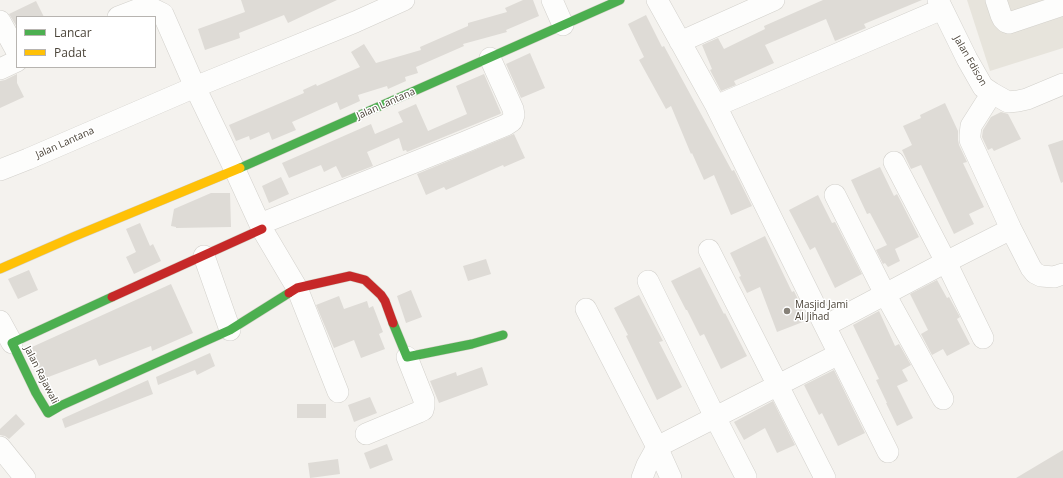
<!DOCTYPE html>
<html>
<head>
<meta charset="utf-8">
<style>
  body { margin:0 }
  #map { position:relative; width:1063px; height:478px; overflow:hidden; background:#f4f2ee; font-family:"Open Sans",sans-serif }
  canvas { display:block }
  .legend { position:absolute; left:16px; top:16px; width:140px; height:52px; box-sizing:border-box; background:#fff; border:1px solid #b7b4b0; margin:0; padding:5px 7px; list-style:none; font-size:12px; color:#4b4439 }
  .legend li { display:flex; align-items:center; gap:8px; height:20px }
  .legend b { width:20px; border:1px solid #b7b4b0 }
</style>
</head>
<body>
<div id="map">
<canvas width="1063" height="478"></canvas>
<ul class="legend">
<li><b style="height:5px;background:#4caf50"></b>Lancar</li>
<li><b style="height:5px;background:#ffc107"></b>Padat</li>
</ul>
</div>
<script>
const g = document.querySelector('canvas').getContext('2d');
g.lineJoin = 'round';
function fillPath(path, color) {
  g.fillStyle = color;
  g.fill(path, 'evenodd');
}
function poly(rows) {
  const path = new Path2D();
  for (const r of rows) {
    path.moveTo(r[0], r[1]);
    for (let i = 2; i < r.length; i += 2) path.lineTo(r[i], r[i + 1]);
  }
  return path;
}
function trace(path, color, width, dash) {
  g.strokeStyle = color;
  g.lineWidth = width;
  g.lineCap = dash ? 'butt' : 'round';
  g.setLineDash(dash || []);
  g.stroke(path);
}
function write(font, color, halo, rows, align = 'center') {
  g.font = font + ' "Open Sans",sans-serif';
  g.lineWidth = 3;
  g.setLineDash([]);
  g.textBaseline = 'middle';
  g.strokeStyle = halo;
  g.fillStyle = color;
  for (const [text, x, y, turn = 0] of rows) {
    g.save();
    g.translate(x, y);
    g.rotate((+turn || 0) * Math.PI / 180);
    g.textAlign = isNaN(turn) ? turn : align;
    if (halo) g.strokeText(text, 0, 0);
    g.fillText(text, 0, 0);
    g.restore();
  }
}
fillPath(poly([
  [967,0,1063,0,1063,48,990,71]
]), '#e7e4dc');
fillPath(poly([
  [241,0,337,0,288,23,284,15,239,33,240,38,205,50,198,29,245,12],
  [523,0,533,0,539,16,506,30,507,32,463,44,464,46,416,67,418,73,405,77,406,81,388,89,387,86,358,95,360,101,340,110,337,102,292,122,296,130,272,140,269,132,250,140,249,136,236,141,229,125,304,93,303,90,316,84,317,86,360,67,351,52,364,44,376,63,421,50,420,47,468,26,468,23,507,12,505,8],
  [823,0,922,0,864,24,866,28,835,41,826,19,765,45,774,63,734,81,736,85,721,91,710,70,712,69,702,45,718,38,724,49,765,29,764,26],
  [36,1,44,17,17,17,17,27,9,14],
  [646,15,662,47,664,46,732,171,734,170,752,206,731,215,714,175,704,180,692,153,691,154,671,106,666,109,639,60,644,57,628,24],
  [530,53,545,88,521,98,506,64],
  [17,74,17,83,24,97,0,108,0,81,5,80],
  [484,74,501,113,500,114,407,152,406,150,403,151,399,138,367,152,373,166,342,178,336,166,324,172,321,165,289,178,282,163,371,124,375,134,403,122,398,112,416,104,428,131,467,114,456,86],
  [945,103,958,131,958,140,959,145,967,162,963,163,984,207,969,214,974,224,954,234,921,165,911,169,902,150,912,145,903,126,921,118,920,115],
  [1001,112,1008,114,1021,139,994,151,992,148,988,150,982,137,983,130,991,117],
  [514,134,525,158,504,167,503,165,446,190,444,187,426,195,417,174],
  [1063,140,1063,182,1061,183,1048,145],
  [880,167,894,196,897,194,919,237,895,249,900,261,888,267,885,263,883,264,876,250,887,245,870,213,867,214,851,180],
  [281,177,289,194,269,203,262,186],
  [211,193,230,193,231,227,176,228,176,227,171,226,174,209],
  [818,195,832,223,835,222,862,274,835,288,815,247,810,250,789,210],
  [140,223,150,246,153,244,161,261,134,274,126,257,136,252,126,229],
  [765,236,792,292,794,291,808,320,777,332,760,287,747,293,739,277,741,276,730,253],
  [486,259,491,274,468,281,463,266],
  [700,267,724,314,725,313,747,356,721,369,704,334,700,336,687,310,686,310,671,281],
  [29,270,38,290,18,299,8,279],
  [937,280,947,298,949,297,960,317,957,319,970,344,947,356,943,349,932,355,921,334,928,330,910,294],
  [171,284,193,333,152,351,151,346,99,366,96,359,43,379,40,372,32,347],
  [411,290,422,317,406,323,397,296],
  [639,295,663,341,659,342,682,387,657,400,626,336,628,335,614,308],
  [339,296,344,309,367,301,369,308,373,306,383,332,379,334,385,349,361,358,354,340,334,348,316,305],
  [879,311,895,346,899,344,911,365,902,370,908,381,897,386,913,418,897,426,886,403,887,403,876,380,879,379,853,325],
  [210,353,215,366,197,375,195,370,158,385,156,377],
  [482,367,488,385,439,403,430,381,456,372,457,376],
  [834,370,865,433,838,446,822,413,819,415,804,385],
  [148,380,153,394,65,428,62,419,66,417],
  [370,397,377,413,354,422,348,405],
  [773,401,795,445,777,453,765,428,744,440,734,422],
  [297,404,326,404,326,418,297,418],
  [16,414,25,424,9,439,5,436,0,435,0,429],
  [387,444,393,460,370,469,364,453],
  [1063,450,1063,478,1016,478],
  [338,459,340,474,310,478,308,463]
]), '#dedbd6');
const street = poly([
  [552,0,563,25],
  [657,0,716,106,825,326],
  [938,0,967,59,983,87,992,93,1008,102,1018,101,1027,99,1063,84],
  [996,0,1001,15,1003,19,1006,22,1009,23,1063,5],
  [118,17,139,9,151,8,163,14,195,87,235,170,262,229,297,288,338,392],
  [0,21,17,52],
  [680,42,774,0],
  [0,69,17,61],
  [992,93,971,126,970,135,970,140,1011,229,1031,268,1035,273,1041,276,1054,277,1063,274],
  [716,106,942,9],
  [894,162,946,262,983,338],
  [0,170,28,159,195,87,355,22,404,0],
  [835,195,885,294,943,399],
  [260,224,465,142,506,125,512,121,514,115,513,109,490,58],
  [709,250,825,478],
  [204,256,230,330],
  [648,281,715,417,746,477],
  [586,309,657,447,839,354],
  [0,321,12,343],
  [366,434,419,412,423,410,424,406,424,400,407,357],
  [0,447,25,478],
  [657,447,671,478],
  [888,452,825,326,946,262,1011,229],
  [642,478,647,465,657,447]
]);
const fast = poly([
  [240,168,620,0],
  [112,297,12,343,36,393,48,413,60,406,230,330,289,293],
  [393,323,407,357,472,344,503,335]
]);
const slow = poly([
  [0,269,73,237,240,168]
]);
const jam = poly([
  [289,293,297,288,350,276,365,280,381,295,385,301,393,323],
  [112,297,262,229]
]);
trace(street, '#d2d0cb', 22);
trace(fast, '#d3cfc5', 10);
trace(slow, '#d3cfc5', 10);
trace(jam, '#d3cfc5', 10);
trace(street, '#fdfdfc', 21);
trace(fast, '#4caf50', 9);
trace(slow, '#ffc107', 9);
trace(jam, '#c62828', 9);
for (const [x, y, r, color] of [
  [787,311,4,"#868178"]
]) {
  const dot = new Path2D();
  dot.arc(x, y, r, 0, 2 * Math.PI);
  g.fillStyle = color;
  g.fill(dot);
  trace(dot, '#fff', 1.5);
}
write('10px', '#4b4439', '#fff', [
  ["Jalan Edison",970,61,60],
  ["Jalan Lantana",386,104,-24],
  ["Jalan Lantana",65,143,-24],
  ["Jalan Rajawali",41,375,63]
]);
write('10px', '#4b4439', '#fff', [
  ["Masjid Jami",795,305],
  ["Al Jihad",795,317]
], 'left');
</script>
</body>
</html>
